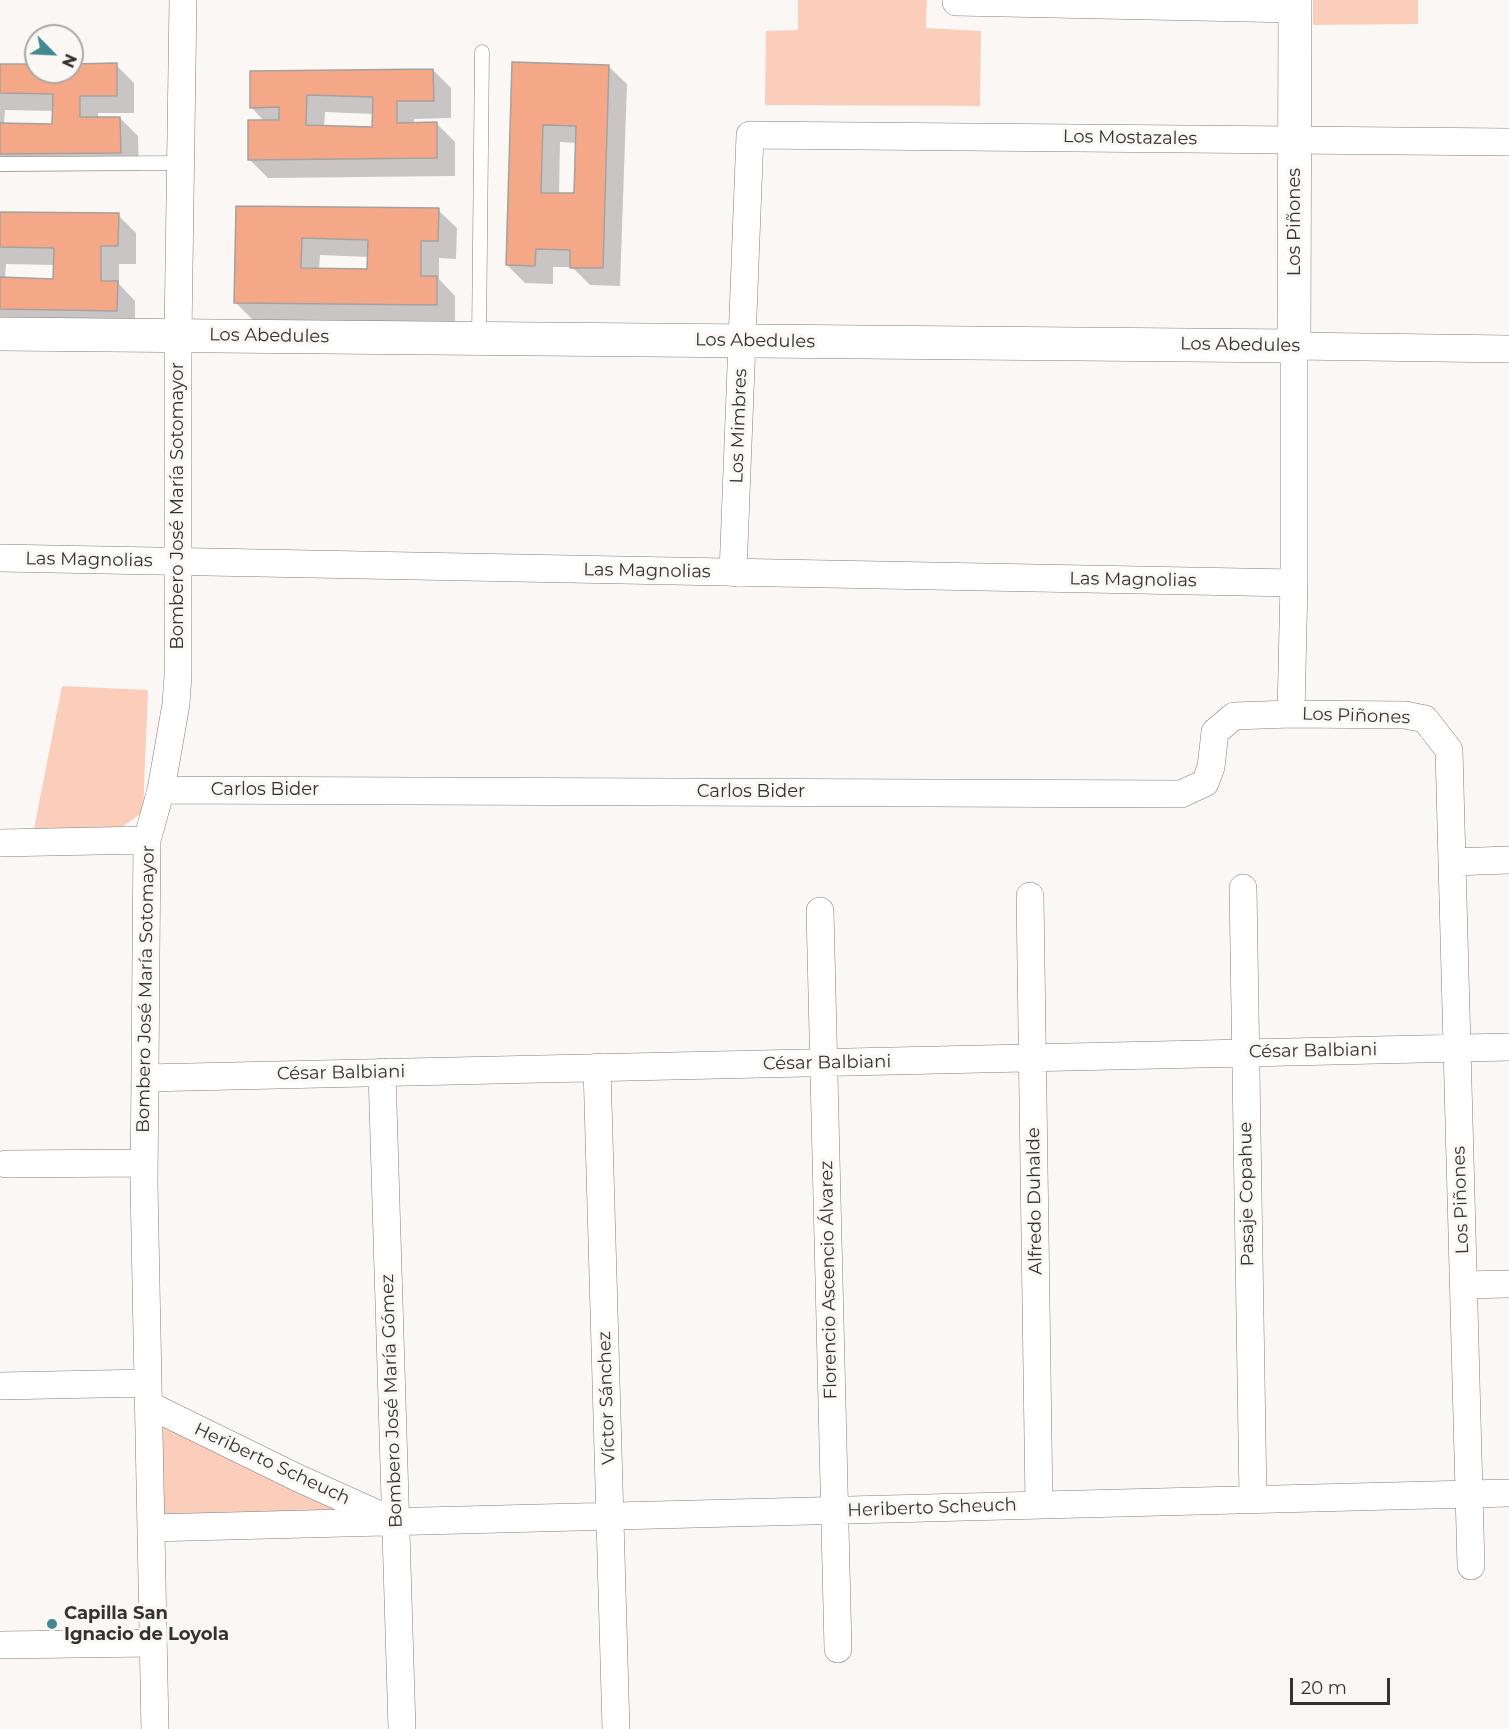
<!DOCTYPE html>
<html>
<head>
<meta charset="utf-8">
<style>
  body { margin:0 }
  #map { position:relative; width:1509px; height:1729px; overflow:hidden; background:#fbf7f5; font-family:Montserrat,sans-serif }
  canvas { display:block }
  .north { position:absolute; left:24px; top:24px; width:60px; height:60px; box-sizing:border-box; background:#fbf7f5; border:2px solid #aba8a7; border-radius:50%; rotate:114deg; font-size:16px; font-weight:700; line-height:24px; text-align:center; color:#343232 }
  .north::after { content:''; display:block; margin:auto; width:21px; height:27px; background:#41898e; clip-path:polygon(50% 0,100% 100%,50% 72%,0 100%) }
  .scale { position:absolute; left:1290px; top:1678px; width:100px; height:27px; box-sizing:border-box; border:3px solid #343232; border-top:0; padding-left:8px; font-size:18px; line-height:21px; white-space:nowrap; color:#343232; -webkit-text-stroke:4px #fbf7f5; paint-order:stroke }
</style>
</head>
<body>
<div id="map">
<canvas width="1509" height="1729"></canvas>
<div class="north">N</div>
<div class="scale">20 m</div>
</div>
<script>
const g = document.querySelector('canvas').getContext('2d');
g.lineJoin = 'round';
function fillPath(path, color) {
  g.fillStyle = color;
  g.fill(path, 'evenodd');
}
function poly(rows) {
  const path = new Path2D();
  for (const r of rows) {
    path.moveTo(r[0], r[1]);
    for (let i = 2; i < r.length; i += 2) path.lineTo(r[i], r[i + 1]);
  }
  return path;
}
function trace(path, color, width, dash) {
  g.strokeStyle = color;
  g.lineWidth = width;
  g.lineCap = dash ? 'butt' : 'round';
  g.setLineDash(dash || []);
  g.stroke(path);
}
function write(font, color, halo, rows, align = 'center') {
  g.font = font + ' Montserrat,sans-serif';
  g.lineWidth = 6;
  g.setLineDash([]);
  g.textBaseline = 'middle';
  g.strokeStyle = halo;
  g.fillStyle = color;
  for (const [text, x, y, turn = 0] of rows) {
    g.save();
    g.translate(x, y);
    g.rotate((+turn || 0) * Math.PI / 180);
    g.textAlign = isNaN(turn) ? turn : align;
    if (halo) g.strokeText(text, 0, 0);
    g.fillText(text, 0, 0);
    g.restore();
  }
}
fillPath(poly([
  [798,0,927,0,926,28,981,31,980,106,765,105,766,31,798,30],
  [1313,0,1418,0,1418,24,1313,25],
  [62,686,148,690,143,812,121,828,33,834],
  [148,1413,371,1527,151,1519]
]), '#facebb');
fillPath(poly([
  [513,64,608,66,627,84,620,286,590,285,572,267,553,267,553,284,525,283,507,265],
  [560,142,577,143,576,195,559,195],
  [36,65,36,72,72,72,72,65,116,65,134,83,134,113,98,113,98,118,120,118,138,136,139,171,0,172,0,66],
  [5,110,54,111,54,126,4,124],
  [433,70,451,88,451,118,414,119,414,124,436,123,455,142,455,176,268,178,250,160,265,122,251,107,251,72],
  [325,112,374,114,373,128,324,127],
  [237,208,438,210,457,228,456,259,439,258,439,279,455,296,455,323,254,321,236,303],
  [320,255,369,257,369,271,319,270],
  [0,214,118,215,136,233,136,264,119,264,119,284,135,301,135,328,0,327],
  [6,264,55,265,55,280,5,278]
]), '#0003');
const building = poly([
  [512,62,609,65,603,268,570,268,570,250,536,249,535,266,506,265,512,62],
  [543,125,576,126,574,193,541,193,543,125],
  [117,63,117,96,80,96,80,117,120,117,121,153,0,154,0,123,52,124,53,94,0,93,0,64,36,64,36,72,72,72,72,64,117,63],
  [433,69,434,101,397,101,397,123,437,122,437,158,248,160,248,120,279,120,279,107,250,108,250,71,433,69],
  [307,95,373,97,372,127,306,125,307,95],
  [236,206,439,208,438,241,421,241,421,276,437,276,437,305,234,303,236,206],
  [302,238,368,240,367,269,301,268,302,238],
  [0,212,119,213,118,246,101,246,101,281,118,281,117,311,0,309,0,277,53,279,54,248,0,247,0,212]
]);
fillPath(building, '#f5a887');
trace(building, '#a5a19f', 1.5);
const service = poly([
  [0,164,181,163],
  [479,338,482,52]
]);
const minor = poly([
  [956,0,956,2,1295,9],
  [0,558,1294,583],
  [733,573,750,135,1509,142],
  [161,790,1181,794,1205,783,1211,767,1215,732,1234,716,1291,714],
  [0,843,147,840],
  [1452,862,1509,860],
  [1243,888,1253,1499],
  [1030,896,1039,1505],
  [820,911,838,1649],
  [597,1067,616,1729],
  [382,1072,402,1729],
  [145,1078,1509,1047],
  [6,1164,144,1163],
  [1463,1285,1509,1284],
  [0,1386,148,1383],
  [149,1405,298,1478,389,1519],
  [151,1528,1509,1493],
  [1471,1566,1449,750,1425,719,1405,715,1291,714,1294,583,1294,346,1509,349],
  [0,1645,153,1643],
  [155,1729,144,1185,147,840,161,790,176,704,178,675,178,335,183,0]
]);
const tertiary = poly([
  [0,334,1294,346,1295,0]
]);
trace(service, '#827f7d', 15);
trace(minor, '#827f7d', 28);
trace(tertiary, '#827f7d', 34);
trace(service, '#fff', 14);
trace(minor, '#fff', 27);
trace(tertiary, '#fff', 33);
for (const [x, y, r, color] of [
  [52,1624,6,"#41898e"]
]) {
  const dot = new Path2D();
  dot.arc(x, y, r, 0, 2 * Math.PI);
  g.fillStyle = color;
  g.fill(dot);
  trace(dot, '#fbf7f5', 2);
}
write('18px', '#343232', '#fbf7f5', [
  ["Los Mostazales",1130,138,1],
  ["Los Piñones",1295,222,-90],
  ["Los Abedules",269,336,1],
  ["Los Abedules",755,341,1],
  ["Los Abedules",1240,345,1],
  ["Los Mimbres",739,426,-88],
  ["Bombero José María Sotomayor",178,506,-90],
  ["Las Magnolias",89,560,1],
  ["Las Magnolias",647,571,1],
  ["Las Magnolias",1133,580,1],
  ["Los Piñones",1356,716,2],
  ["Carlos Bider",265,790],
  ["Carlos Bider",751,792],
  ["Bombero José María Sotomayor",146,989,-89],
  ["César Balbiani",1313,1051,-1],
  ["César Balbiani",827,1063,-1],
  ["César Balbiani",341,1073,-1],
  ["Pasaje Copahue",1247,1194,-91],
  ["Los Piñones",1461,1200,-92],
  ["Alfredo Duhalde",1035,1201,-91],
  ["Florencio Ascencio Álvarez",829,1280,-91],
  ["Víctor Sánchez",607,1398,-92],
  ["Bombero José María Gómez",392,1401,-92],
  ["Heriberto Scheuch",272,1464,25],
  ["Heriberto Scheuch",932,1508,-2]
]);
write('bold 18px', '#343232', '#fbf7f5', [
  ["Capilla San",64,1614],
  ["Ignacio de Loyola",64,1635]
], 'left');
</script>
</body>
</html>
